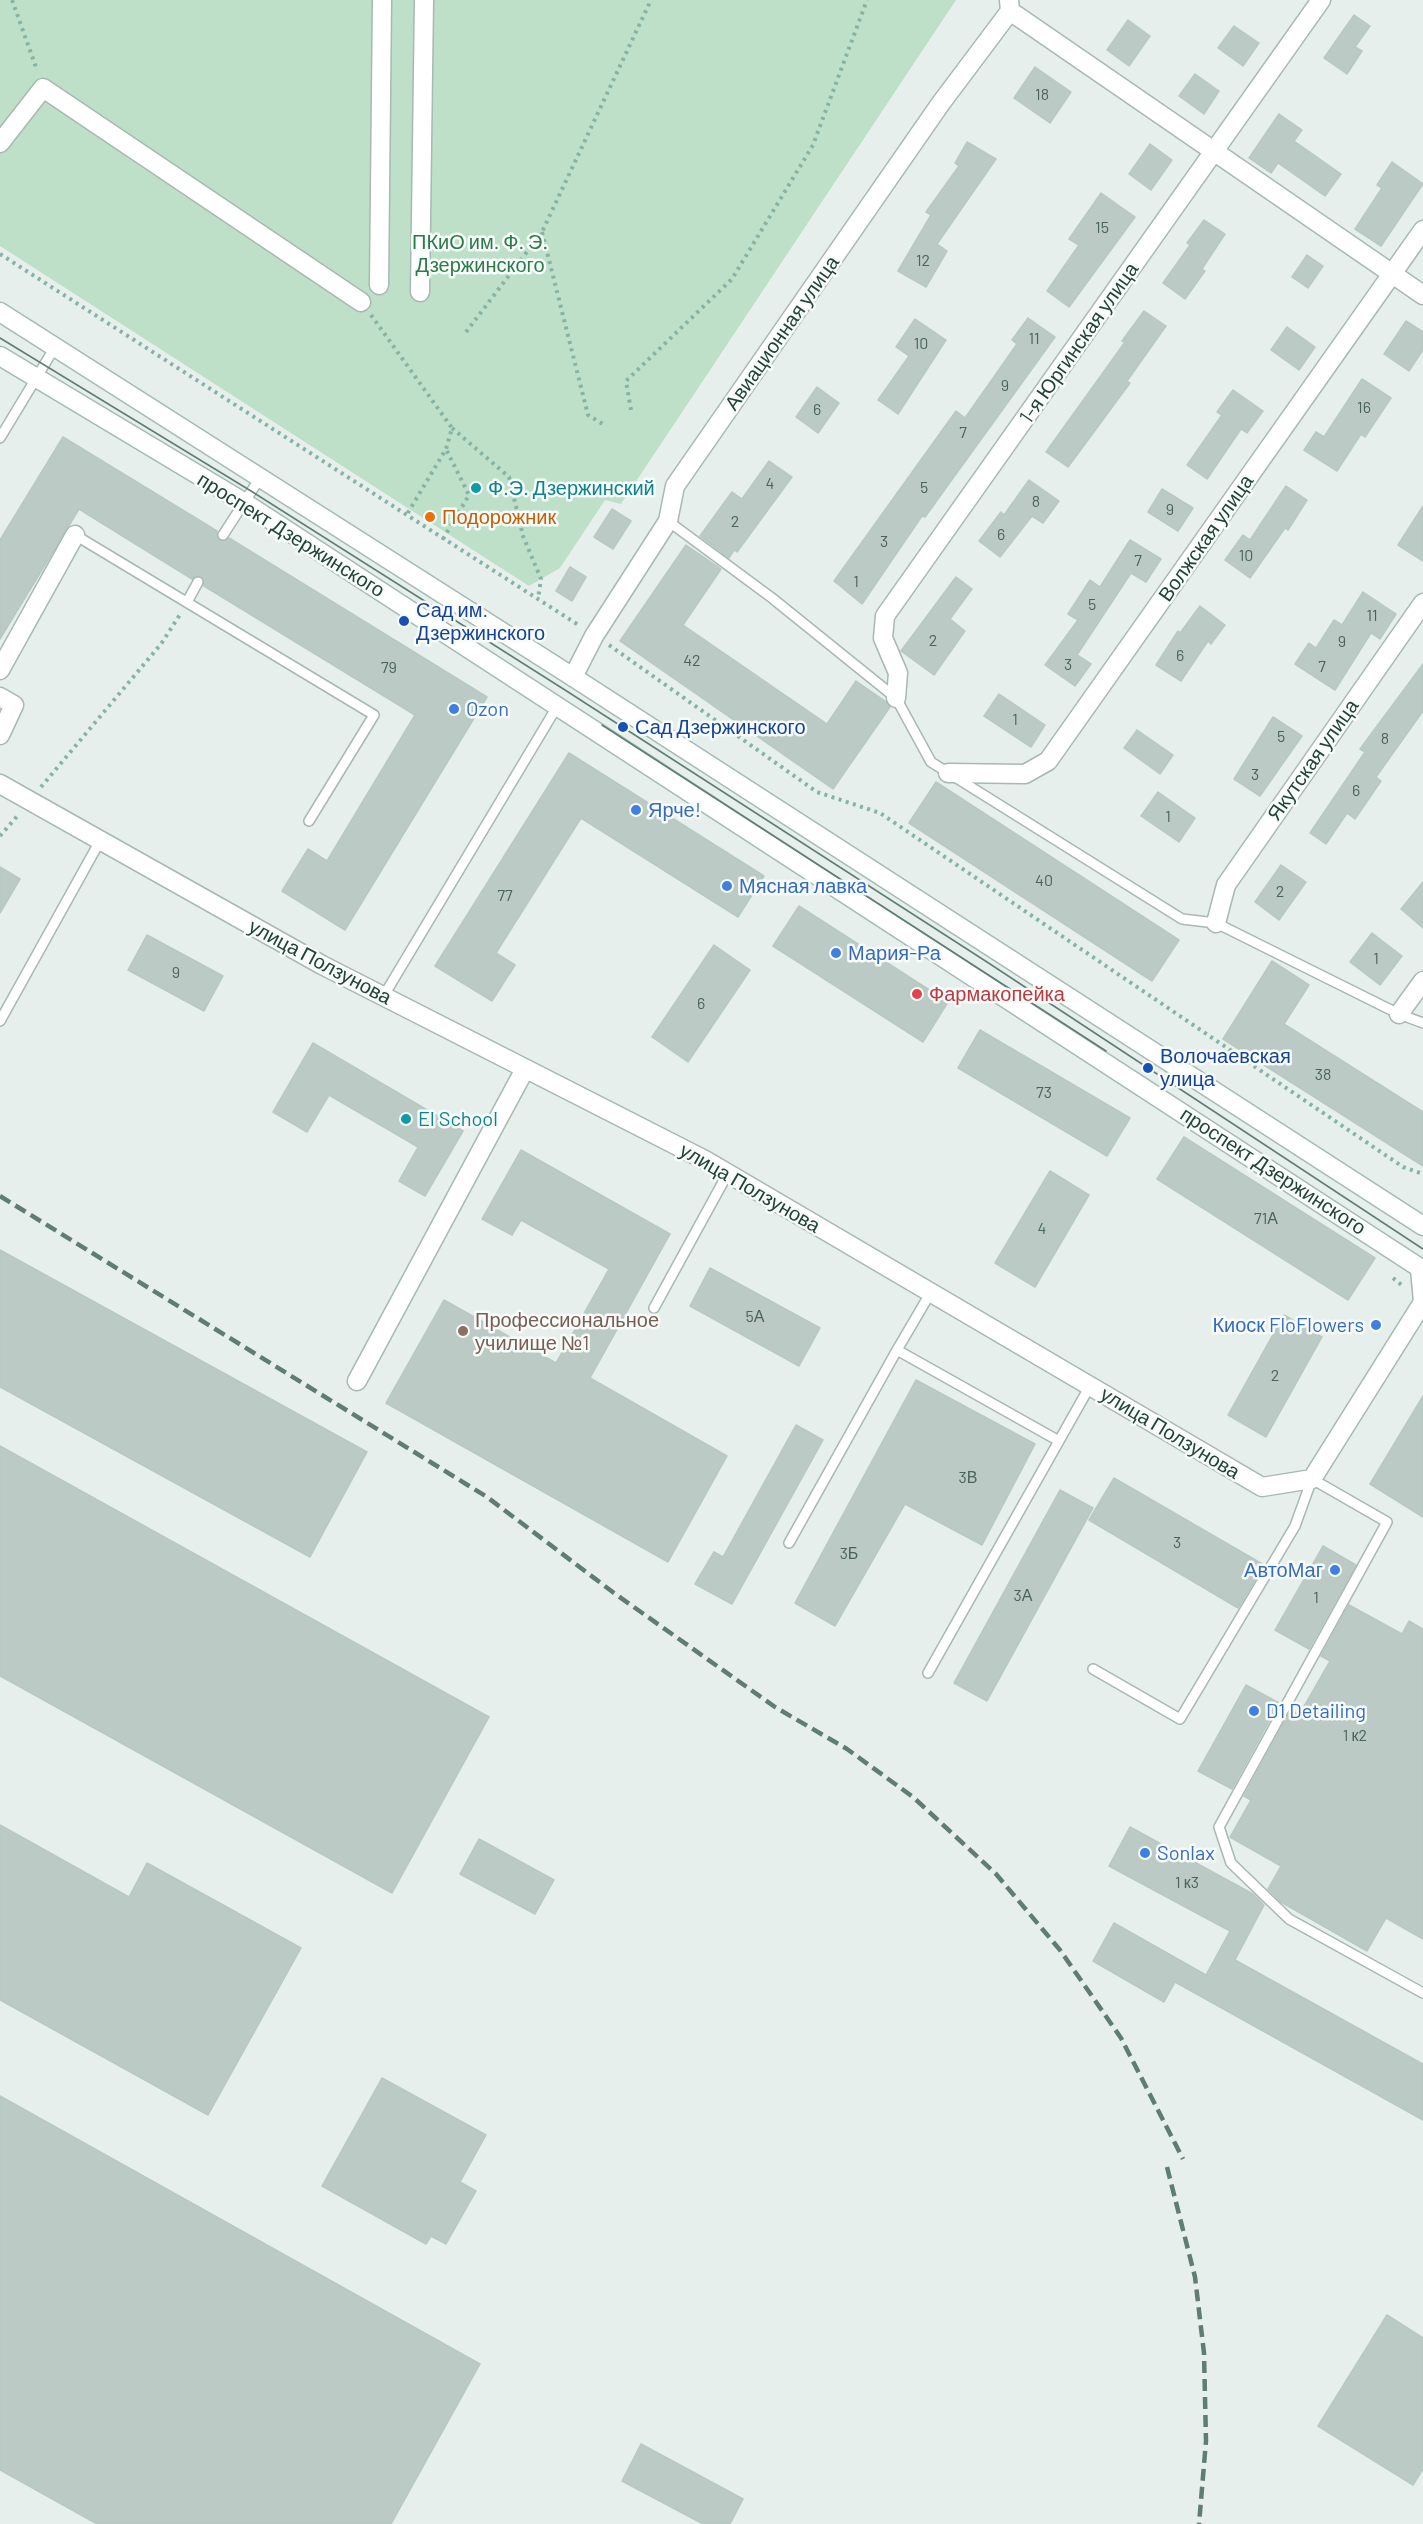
<!DOCTYPE html>
<html>
<head>
<meta charset="utf-8">
<style>
  body { margin:0 }
  canvas { display:block; background:#e6efeb }
</style>
</head>
<body>
<canvas width="1423" height="2524"></canvas>
<script>
const g = document.querySelector('canvas').getContext('2d');
g.lineJoin = 'round';
function fillPath(path, color) {
  g.fillStyle = color;
  g.fill(path, 'evenodd');
}
function poly(rows) {
  const path = new Path2D();
  for (const r of rows) {
    path.moveTo(r[0], r[1]);
    for (let i = 2; i < r.length; i += 2) path.lineTo(r[i], r[i + 1]);
  }
  return path;
}
function trace(path, color, width, dash) {
  g.strokeStyle = color;
  g.lineWidth = width;
  g.lineCap = dash ? 'butt' : 'round';
  g.setLineDash(dash || []);
  g.stroke(path);
}
function write(font, color, halo, rows, align = 'center') {
  g.font = font + ' Barlow,sans-serif';
  g.lineWidth = 5;
  g.setLineDash([]);
  g.textBaseline = 'middle';
  g.strokeStyle = halo;
  g.fillStyle = color;
  for (const [text, x, y, turn = 0] of rows) {
    g.save();
    g.translate(x, y);
    g.rotate((+turn || 0) * Math.PI / 180);
    g.textAlign = isNaN(turn) ? turn : align;
    if (halo) g.strokeText(text, 0, 0);
    g.fillText(text, 0, 0);
    g.restore();
  }
}
fillPath(poly([
  [0,0,956,0,621,504,605,500,560,568,529,586,0,246]
]), '#bfe0c8');
const building = poly([
  [1354,15,1370,26,1355,47,1362,51,1347,74,1324,58,1354,15],
  [1128,20,1150,36,1129,66,1107,50,1128,20],
  [1234,26,1259,43,1243,66,1218,48,1234,26],
  [1035,67,1071,92,1050,123,1014,98,1035,67],
  [1195,74,1219,91,1204,114,1179,96,1195,74],
  [1279,114,1302,130,1294,141,1341,174,1325,196,1278,163,1271,173,1249,158,1279,114],
  [967,142,996,159,937,244,947,251,926,287,898,271,931,215,926,212,959,166,955,163,967,142],
  [1150,144,1172,160,1151,190,1129,174,1150,144],
  [1392,162,1423,184,1381,246,1355,229,1382,188,1377,185,1392,162],
  [1101,193,1135,217,1069,307,1047,291,1079,245,1069,239,1101,193],
  [1204,220,1225,234,1202,269,1205,271,1185,299,1163,283,1190,245,1187,243,1204,220],
  [1307,255,1323,266,1308,288,1292,277,1307,255],
  [1144,311,1166,326,1127,381,1130,383,1068,467,1046,452,1125,342,1122,341,1144,311],
  [1028,318,1055,337,925,517,922,516,862,604,834,581,956,411,965,418,1017,344,1012,340,1028,318],
  [915,319,946,340,898,414,878,400,909,356,896,347,915,319],
  [1406,321,1423,332,1423,350,1409,371,1384,354,1406,321],
  [1287,327,1315,347,1299,370,1271,350,1287,327],
  [1362,379,1391,398,1365,437,1361,434,1337,471,1304,450,1316,432,1324,437,1362,379],
  [817,387,839,403,818,433,796,417,817,387],
  [1233,390,1263,411,1247,433,1241,429,1207,479,1187,465,1222,415,1217,412,1233,390],
  [63,437,217,531,217,538,220,541,229,538,487,697,345,930,282,891,308,849,327,861,415,715,204,586,202,576,192,579,79,509,0,639,0,540,63,437],
  [769,461,792,477,737,552,734,550,729,558,700,536,732,492,742,499,769,461],
  [1029,480,1059,501,1043,523,1032,516,1000,557,979,541,1001,512,1004,515,1029,480],
  [1286,486,1307,500,1288,530,1285,528,1250,578,1225,560,1243,535,1250,540,1286,486],
  [1162,489,1193,508,1178,531,1148,512,1162,489],
  [1423,506,1423,561,1398,545,1423,506],
  [612,509,631,521,613,549,594,537,612,509],
  [1130,540,1161,559,1146,582,1131,573,1077,655,1091,664,1075,686,1045,665,1078,620,1068,614,1090,580,1100,587,1130,540],
  [686,545,721,569,683,625,827,724,856,681,885,701,890,707,833,789,620,641,686,545],
  [570,567,586,577,572,601,556,591,570,567],
  [956,577,972,589,950,619,965,631,934,675,901,651,956,577],
  [1363,592,1396,614,1380,639,1371,633,1335,690,1295,664,1309,643,1316,648,1334,620,1342,625,1363,592],
  [1200,606,1225,625,1211,644,1208,641,1181,681,1156,665,1178,631,1180,633,1200,606],
  [1423,664,1423,711,1376,777,1381,781,1355,819,1347,813,1326,844,1310,833,1365,752,1360,749,1423,664],
  [999,694,1045,725,1031,747,984,716,999,694],
  [1273,717,1302,736,1260,796,1234,779,1273,717],
  [1137,730,1173,755,1160,774,1124,748,1137,730],
  [569,753,764,876,738,917,581,818,496,953,515,965,492,1001,435,966,569,753],
  [936,782,1179,940,1152,981,909,823,936,782],
  [1158,792,1195,818,1179,842,1141,816,1158,792],
  [1281,865,1306,882,1279,920,1255,902,1281,865],
  [0,867,20,879,0,913,0,867],
  [1423,882,1423,928,1401,909,1423,882],
  [799,906,948,1002,923,1042,773,946,799,906],
  [1372,933,1402,956,1380,985,1350,962,1372,933],
  [147,935,223,976,204,1011,128,970,147,935],
  [714,945,750,970,688,1062,652,1037,714,945],
  [1272,961,1309,985,1284,1024,1423,1112,1423,1166,1223,1039,1272,961],
  [980,1030,1130,1118,1107,1156,958,1068,980,1030],
  [313,1043,463,1131,425,1196,399,1181,418,1147,329,1095,307,1132,273,1112,313,1043],
  [1184,1137,1375,1258,1348,1300,1157,1179,1184,1137],
  [521,1150,670,1234,590,1378,727,1456,668,1562,386,1403,444,1300,556,1363,609,1269,521,1220,512,1235,482,1219,521,1150],
  [1050,1171,1089,1195,1035,1287,995,1263,1050,1171],
  [0,1250,367,1452,310,1557,0,1387,0,1250],
  [710,1268,820,1328,799,1366,690,1306,710,1268],
  [1284,1315,1322,1337,1266,1437,1228,1415,1284,1315],
  [916,1380,1035,1444,982,1545,905,1504,835,1626,795,1603,916,1380],
  [1423,1396,1423,1517,1370,1484,1423,1396],
  [796,1425,823,1440,732,1604,695,1584,714,1552,723,1557,796,1425],
  [0,1446,489,1717,392,1893,0,1676,0,1446],
  [1114,1478,1264,1565,1238,1608,1089,1520,1114,1478],
  [1060,1490,1093,1508,987,1701,954,1683,1060,1490],
  [1323,1546,1356,1565,1309,1649,1275,1630,1323,1546],
  [1349,1605,1402,1634,1409,1621,1423,1629,1423,1939,1386,1918,1367,1951,1281,1902,1268,1889,1281,1866,1230,1837,1251,1800,1244,1796,1291,1710,1299,1715,1330,1661,1321,1656,1349,1605],
  [1246,1685,1279,1703,1232,1789,1198,1771,1246,1685],
  [0,1825,129,1897,147,1863,301,1948,208,2115,0,2000,0,1825],
  [1130,1827,1253,1894,1264,1905,1235,1960,1423,2064,1423,2120,1175,1982,1164,2002,1093,1961,1114,1923,1206,1975,1230,1931,1109,1866,1130,1827],
  [479,1839,554,1880,535,1914,460,1874,479,1839],
  [382,2078,486,2135,460,2182,476,2191,446,2244,431,2236,426,2244,322,2186,382,2078],
  [0,2096,480,2364,391,2524,97,2524,0,2470,0,2096],
  [1387,2315,1423,2338,1423,2469,1413,2485,1318,2426,1387,2315],
  [641,2444,743,2499,730,2524,703,2524,622,2481,641,2444]
]);
fillPath(building, '#bbcac4');
trace(building, '#b8c9c2', 1.5);
const lane = poly([
  [0,438,55,347],
  [668,521,772,598,896,698,931,762,1182,919,1216,923,1399,1014,1423,1023],
  [75,535,374,715,309,821],
  [223,535,260,478],
  [187,602,198,582],
  [383,997,558,705],
  [0,1021,100,841],
  [654,1308,728,1173],
  [897,1350,931,1292],
  [789,1543,897,1350,1059,1441],
  [1093,1669,1180,1719,1295,1526,1312,1479,1387,1522,1219,1827,1231,1863,1289,1919,1423,1993],
  [928,1673,1090,1386]
]);
const street = poly([
  [1010,11,1423,295],
  [0,143,43,88,361,302],
  [379,285,382,0],
  [420,292,424,0],
  [0,670,75,535],
  [573,677,594,636,668,521,675,486,941,103,1010,11,1009,0],
  [0,697,14,705,0,735],
  [896,698,898,673,883,638,885,616,1321,0],
  [948,773,1025,774,1048,761,1423,230],
  [0,784,322,965,705,1160,1262,1487,1312,1479,1423,1302],
  [1216,923,1226,885,1423,603],
  [1399,1014,1423,981],
  [1420,1269,1423,1302],
  [357,1381,525,1069]
]);
const secondary = poly([
  [0,312,573,677,1423,1226],
  [0,356,245,503,1423,1270]
]);
trace(lane, '#a8b8b2', 12);
trace(street, '#a8b8b2', 21);
trace(secondary, '#a4bbb3', 21);
trace(poly([
  [12,0,37,70],
  [542,232,588,415,606,426],
  [0,254,580,626],
  [371,315,452,428,446,449,406,516],
  [466,332,542,232,651,0],
  [631,410,626,381,732,279,813,145,867,0],
  [452,428,509,477,523,536,541,579,538,599],
  [443,539,469,495,446,449],
  [609,645,817,792,880,813,1403,1167,1423,1174],
  [41,787,161,644,181,613],
  [0,836,19,814],
  [1393,1278,1404,1287]
]), '#86b3a5', 4, [3, 4.5]);
trace(lane, '#fff', 9);
trace(street, '#fff', 18);
trace(secondary, '#fff', 18);
trace(poly([
  [0,338,251,491,565,690,987,962,1423,1249],
  [602,725,1106,1051]
]), '#5f7d75', 1.5);
trace(poly([
  [0,1196,487,1497,614,1593,775,1707,847,1749,913,1797,996,1874,1060,1950,1121,2038,1183,2159],
  [1167,2167,1195,2277,1204,2353,1206,2441,1199,2524]
]), '#5f7d75', 4.5, [12, 6]);
for (const [x, y, r, color] of [
  [476,488,6,"#0f9aa8"],
  [430,517,6,"#e8710a"],
  [404,621,6,"#1a4fb4"],
  [454,709,6,"#3f7fe0"],
  [623,727,6,"#1a4fb4"],
  [636,810,6,"#3f7fe0"],
  [727,886,6,"#3f7fe0"],
  [836,953,6,"#3f7fe0"],
  [917,994,6,"#e0444e"],
  [1148,1068,6,"#1a4fb4"],
  [406,1119,6,"#0f9aa8"],
  [1376,1325,6,"#3f7fe0"],
  [463,1331,6,"#8d6e63"],
  [1335,1570,6,"#3f7fe0"],
  [1254,1711,6,"#3f7fe0"],
  [1145,1853,6,"#3f7fe0"]
]) {
  const dot = new Path2D();
  dot.arc(x, y, r, 0, 2 * Math.PI);
  g.fillStyle = color;
  g.fill(dot);
  trace(dot, '#f7fbf9', 2);
}
write('16px', '#4a645c', null, [
  ["18",1042,95],
  ["15",1102,228],
  ["12",923,261],
  ["11",1034,339],
  ["10",921,344],
  ["9",1005,386],
  ["16",1364,408],
  ["6",817,410],
  ["7",963,433],
  ["4",770,484],
  ["5",924,488],
  ["8",1036,502],
  ["9",1170,510],
  ["2",735,522],
  ["6",1001,535],
  ["3",884,542],
  ["10",1246,556],
  ["7",1138,561],
  ["1",856,582],
  ["5",1092,605],
  ["11",1372,616],
  ["2",933,641],
  ["9",1342,642],
  ["6",1180,656],
  ["42",692,661],
  ["3",1068,665],
  ["7",1322,667],
  ["79",389,668],
  ["1",1015,720],
  ["5",1281,737],
  ["8",1385,739],
  ["3",1255,775],
  ["6",1356,791],
  ["1",1168,817],
  ["40",1044,881],
  ["2",1280,892],
  ["77",505,896],
  ["1",1376,959],
  ["9",176,973],
  ["6",701,1004],
  ["38",1323,1075],
  ["73",1044,1093],
  ["71А",1266,1219],
  ["4",1042,1229],
  ["5А",755,1317],
  ["2",1275,1376],
  ["3В",968,1478],
  ["3",1177,1543],
  ["3Б",849,1554],
  ["3А",1023,1596],
  ["1",1316,1598],
  ["1 к2",1355,1736],
  ["1 к3",1187,1883]
]);
write('20px', '#2d7a4b', '#f7fbf9', [
  ["ПКиО им. Ф. Э.",480,242],
  ["Дзержинского",480,265]
]);
write('20px', '#24423a', '#f7fbf9', [
  ["Авиационная улица",782,333,-55],
  ["1-я Юргинская улица",1079,343,-55],
  ["проспект Дзержинского",291,535,32],
  ["Волжская улица",1206,538,-55],
  ["Якутская улица",1313,760,-55],
  ["улица Ползунова",320,962,28],
  ["проспект Дзержинского",1273,1171,33],
  ["улица Ползунова",750,1188,30],
  ["улица Ползунова",1170,1433,31]
]);
write('20px', '#0d838f', '#f7fbf9', [
  ["Ф.Э. Дзержинский",488,488],
  ["El School",418,1119]
], 'left');
write('20px', '#c56008', '#f7fbf9', [
  ["Подорожник",442,517]
], 'left');
write('20px', '#164399', '#f7fbf9', [
  ["Сад им.",416,610],
  ["Дзержинского",416,633],
  ["Сад Дзержинского",635,727],
  ["Волочаевская",1160,1056],
  ["улица",1160,1079]
], 'left');
write('20px', '#366cbe', '#f7fbf9', [
  ["Ozon",466,709],
  ["Ярче!",648,810],
  ["Мясная лавка",739,886],
  ["Мария-Ра",848,953],
  ["Киоск FloFlowers",1364,1325,"right"],
  ["АвтоМаг",1323,1570,"right"],
  ["D1 Detailing",1266,1711],
  ["Sonlax",1157,1853]
], 'left');
write('20px', '#be3a42', '#f7fbf9', [
  ["Фармакопейка",929,994]
], 'left');
write('20px', '#785e54', '#f7fbf9', [
  ["Профессиональное",475,1320],
  ["училище №1",475,1343]
], 'left');
</script>
</body>
</html>
